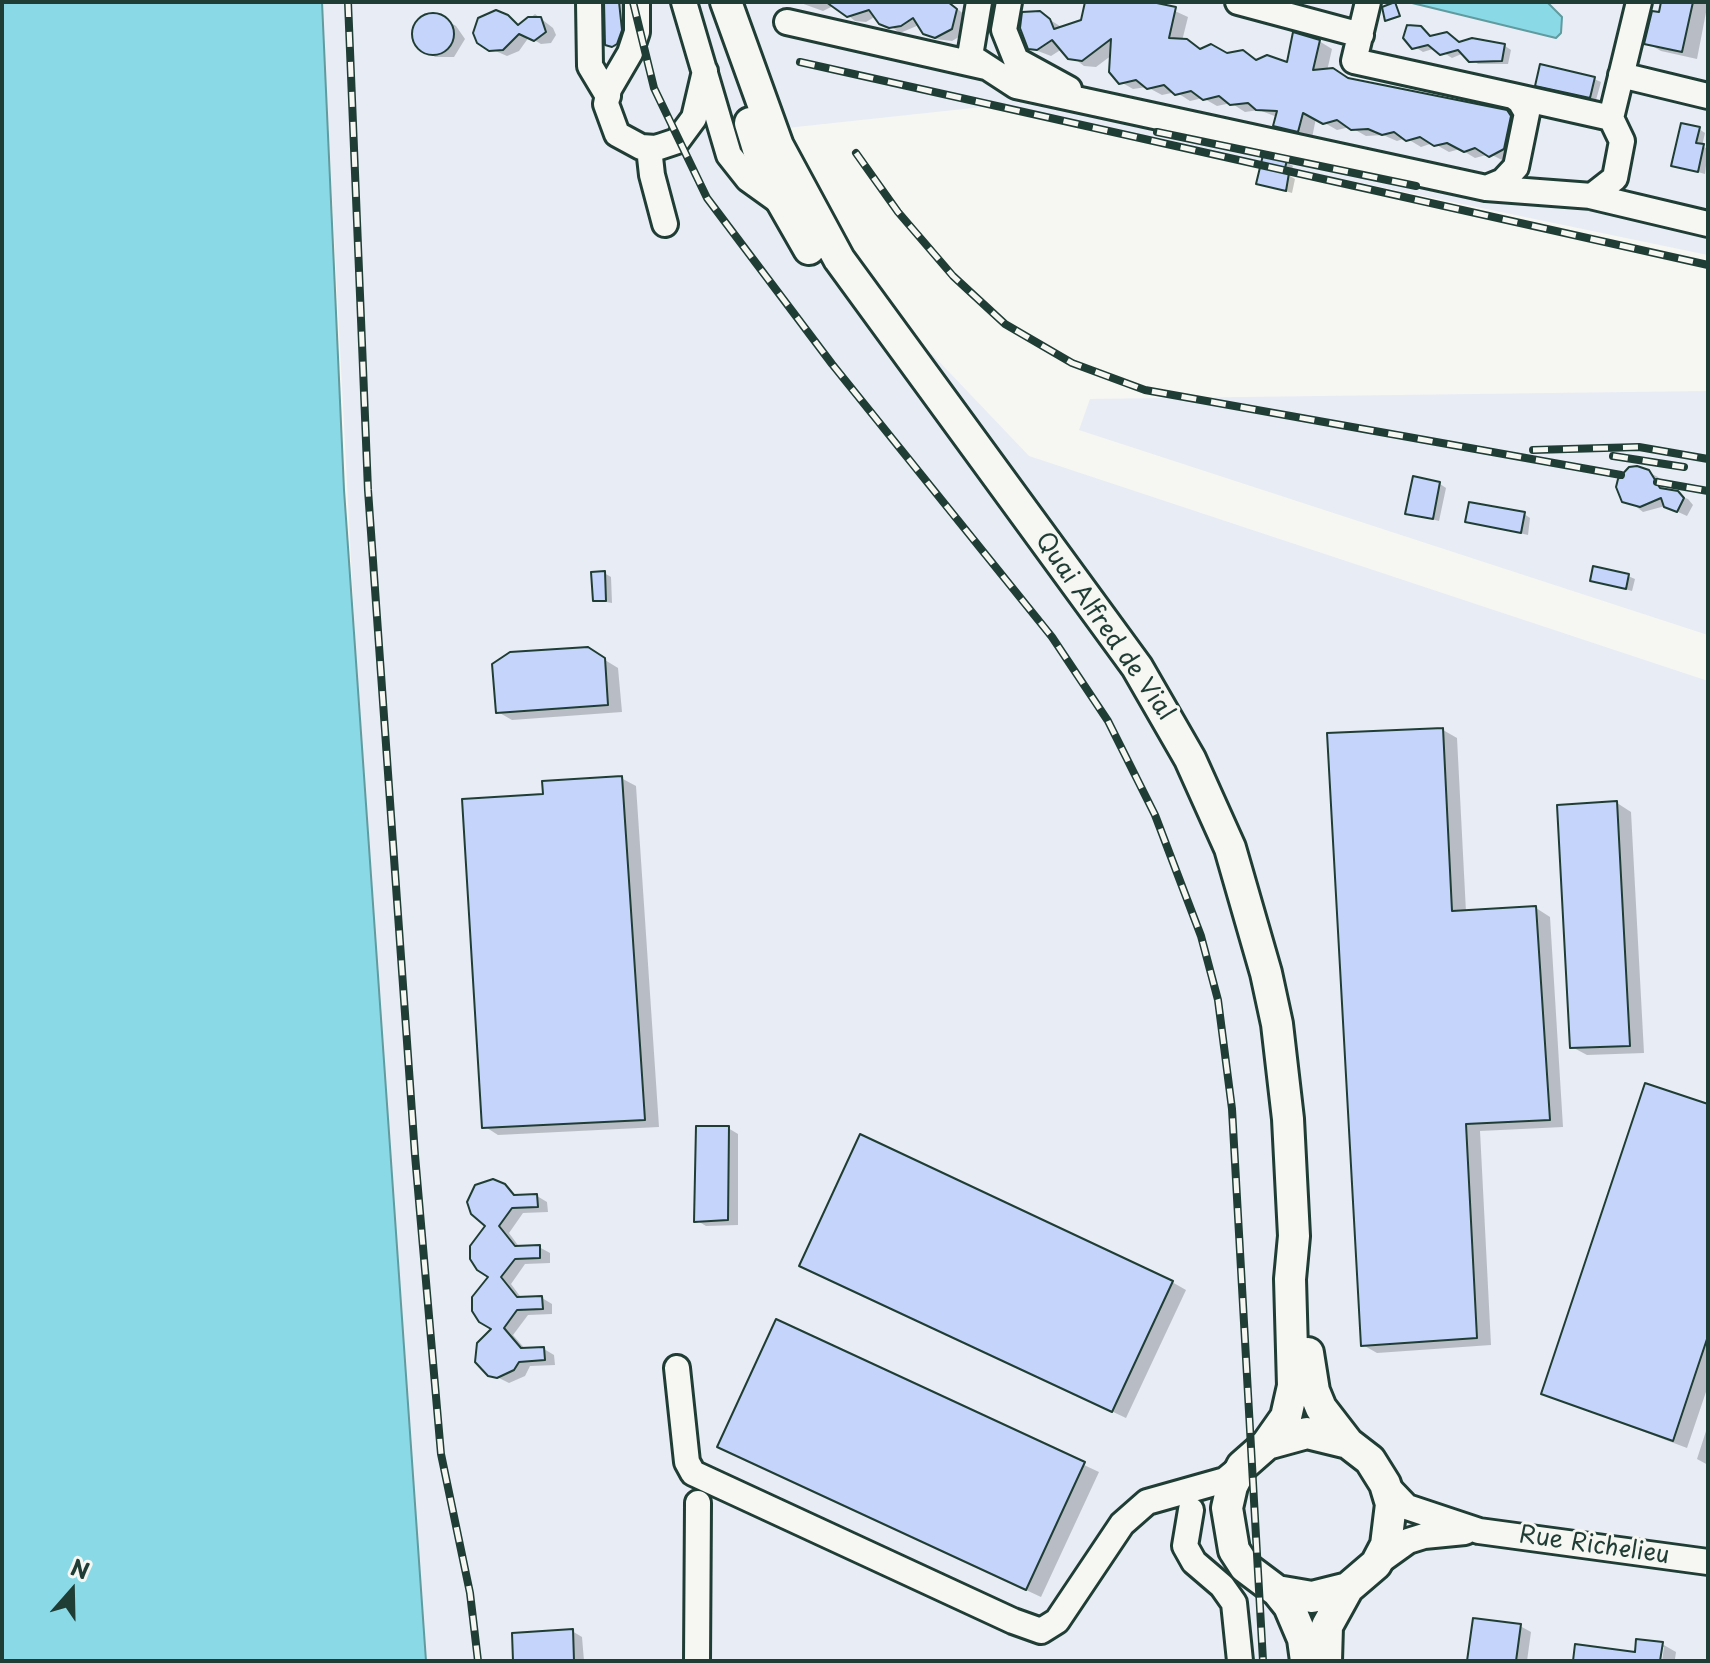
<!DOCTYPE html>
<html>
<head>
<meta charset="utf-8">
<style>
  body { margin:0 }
  #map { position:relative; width:1710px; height:1663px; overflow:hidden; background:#f6f6f2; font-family:"Playpen Sans",sans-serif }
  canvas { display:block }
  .frame { position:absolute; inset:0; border:4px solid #1f3d34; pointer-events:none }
  .north { position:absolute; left:32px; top:1551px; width:80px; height:80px; -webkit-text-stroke:6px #f6f6f2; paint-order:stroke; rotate:20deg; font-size:22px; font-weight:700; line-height:32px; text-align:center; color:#1f3d34 }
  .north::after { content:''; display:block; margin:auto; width:28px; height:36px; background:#1f3d34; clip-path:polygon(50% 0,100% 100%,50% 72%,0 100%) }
</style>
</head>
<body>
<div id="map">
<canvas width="1710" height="1663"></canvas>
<div class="frame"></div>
<div class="north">N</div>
</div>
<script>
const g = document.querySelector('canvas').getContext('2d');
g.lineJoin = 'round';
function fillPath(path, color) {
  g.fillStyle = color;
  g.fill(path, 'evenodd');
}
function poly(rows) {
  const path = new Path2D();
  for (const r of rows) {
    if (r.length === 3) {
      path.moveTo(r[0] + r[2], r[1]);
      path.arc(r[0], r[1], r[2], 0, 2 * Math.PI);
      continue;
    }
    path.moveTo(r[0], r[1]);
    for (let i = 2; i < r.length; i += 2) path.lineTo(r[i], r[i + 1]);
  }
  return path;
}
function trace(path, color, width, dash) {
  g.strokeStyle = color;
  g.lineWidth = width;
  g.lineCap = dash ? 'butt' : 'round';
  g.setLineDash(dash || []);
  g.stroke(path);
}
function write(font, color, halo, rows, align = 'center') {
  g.font = font + ' "Playpen Sans",sans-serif';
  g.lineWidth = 6;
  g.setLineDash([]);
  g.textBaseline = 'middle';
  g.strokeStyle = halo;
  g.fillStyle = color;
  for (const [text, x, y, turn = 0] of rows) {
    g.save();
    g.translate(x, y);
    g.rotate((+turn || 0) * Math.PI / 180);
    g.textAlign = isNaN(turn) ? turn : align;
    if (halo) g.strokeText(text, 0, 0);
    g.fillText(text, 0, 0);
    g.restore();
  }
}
fillPath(poly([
  [322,2,1708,2,1708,255,991,106,777,129,728,140,1029,456,1708,681,1708,1661,426,1661,356,655],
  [1708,391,1708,635,1079,430,1090,399]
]), '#e7ecf5');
const water = poly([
  [2,2,322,2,344,490,426,1661,2,1661,2,2],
  [1408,2,1547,2,1562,17,1561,33,1556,38,1408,2]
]);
fillPath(water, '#89d9e6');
trace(water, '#5f9b9f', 2);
fillPath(poly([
  [606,2,623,4,626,31,622,46,612,47],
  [798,2,949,2,966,16,962,35,952,41,935,39,919,25,900,33,876,16,866,22,855,21,835,5,823,11],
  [1087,2,1155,2,1188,17,1182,41,1202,50,1257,61,1289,64,1319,41,1332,49,1327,71,1350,80,1506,112,1520,120,1508,163,1490,154,1475,158,1460,149,1449,152,1433,143,1421,147,1406,138,1397,141,1383,135,1366,136,1350,127,1337,130,1316,118,1312,138,1289,133,1276,126,1277,117,1259,110,1245,112,1231,103,1217,106,1203,98,1190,101,1176,92,1162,95,1147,87,1133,89,1119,81,1112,55,1096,67,1084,66,1062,49,1051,56,1030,48,1039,13,1063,28,1083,21],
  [1663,2,1708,2,1697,59,1661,51,1647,43],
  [433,12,456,26,465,39,454,57,435,57,415,42,414,29,421,19],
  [535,14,553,28,556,35,551,43,541,44,529,37,519,51,507,56,484,46,507,17,520,26],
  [1420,28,1432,38,1460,44,1472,40,1505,46,1511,50,1508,64,1478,64,1464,53,1452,58,1436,48,1423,52,1406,41],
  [1594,79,1601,82,1596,100,1537,85],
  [1699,129,1705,133,1702,146,1708,149,1705,174,1673,165],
  [1286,162,1293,166,1290,176,1295,179,1292,193,1258,183],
  [1648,472,1658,477,1666,491,1688,499,1693,505,1687,516,1665,506,1643,512,1620,494],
  [1440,484,1446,488,1439,521,1407,513],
  [1524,514,1530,518,1528,535,1467,521],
  [604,573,611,577,612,603,595,600],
  [1628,576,1635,579,1632,591,1592,580],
  [587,649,618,668,622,712,512,720,498,712],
  [1443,730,1457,738,1466,912,1536,908,1550,917,1563,1127,1480,1131,1491,1345,1377,1353,1363,1345],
  [621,778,636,786,659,1127,498,1135,484,1126,545,796],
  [1617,803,1631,812,1644,1053,1587,1055,1572,1047],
  [1708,1106,1708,1386,1687,1448,1544,1394],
  [728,1128,738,1134,738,1225,706,1226,696,1220],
  [493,1181,519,1197,537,1196,547,1202,548,1212,523,1213,509,1233,520,1248,539,1247,550,1253,550,1263,525,1264,511,1284,522,1299,542,1298,552,1304,552,1314,528,1315,513,1335,526,1350,544,1349,554,1355,555,1365,530,1366,525,1376,509,1383,481,1369,476,1353,494,1328,488,1226,470,1208,472,1190,481,1183],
  [816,1273,1172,1282,1186,1290,1126,1418],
  [777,1322,1099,1472,1041,1597,733,1454],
  [1708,1425,1708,1465,1697,1459],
  [1520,1626,1531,1632,1527,1661,1469,1661],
  [572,1631,582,1637,584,1661,515,1661],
  [1662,1644,1676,1652,1675,1659,1689,1661,1662,1661,1664,1647,1660,1647,1658,1661,1575,1661,1636,1654]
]), '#0003');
const building = poly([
  [604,2,619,2,622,30,617,44,612,47,605,45,604,2],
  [826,2,948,2,957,9,952,29,935,38,923,34,913,18,901,26,889,28,879,24,869,10,847,17,826,2],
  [1085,2,1152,2,1176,7,1169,38,1187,39,1200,49,1211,44,1227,53,1243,50,1256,60,1267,55,1287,62,1293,32,1320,40,1313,70,1333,68,1348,78,1507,110,1511,116,1504,149,1489,157,1475,148,1464,152,1447,143,1434,146,1420,137,1406,141,1394,132,1382,135,1368,129,1351,130,1337,120,1323,124,1303,113,1298,132,1273,126,1277,111,1256,110,1248,103,1230,105,1219,96,1203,100,1191,91,1175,95,1164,85,1147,89,1136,80,1119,84,1109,72,1111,39,1082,61,1068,59,1052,40,1037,50,1028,49,1020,28,1022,12,1040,11,1050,19,1054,29,1081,20,1085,2],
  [1395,2,1400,16,1385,21,1382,7,1395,2],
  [1661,2,1693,2,1682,52,1644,44,1652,11,1659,12,1661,2],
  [496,10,508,15,518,25,528,17,541,17,546,32,534,41,519,34,503,50,489,51,477,43,473,33,478,18,496,10],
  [433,34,21],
  [1407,25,1421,26,1430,36,1447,32,1459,42,1472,38,1505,44,1502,61,1469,62,1458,50,1440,55,1428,45,1412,49,1403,38,1407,25],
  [1540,64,1595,77,1590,98,1535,86,1540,64],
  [1681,123,1700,127,1696,143,1704,144,1698,172,1671,166,1681,123],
  [1263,155,1287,160,1284,172,1289,173,1286,191,1256,184,1263,155],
  [1637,466,1649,470,1660,488,1678,491,1684,498,1677,512,1664,507,1661,498,1640,507,1622,502,1616,487,1618,479,1629,467,1637,466],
  [1413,476,1440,482,1433,519,1405,514,1413,476],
  [1469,502,1525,512,1521,533,1465,522,1469,502],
  [1593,566,1629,574,1626,589,1590,581,1593,566],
  [605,571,606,601,593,601,591,572,605,571],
  [588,647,605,658,608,705,496,713,492,664,510,652,588,647],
  [1443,728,1452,911,1536,906,1550,1120,1466,1124,1477,1338,1361,1346,1327,733,1443,728],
  [622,776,645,1120,482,1128,462,799,543,794,542,781,622,776],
  [1617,801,1630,1046,1570,1048,1557,805,1617,801],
  [1645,1083,1708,1104,1708,1336,1673,1441,1541,1394,1645,1083],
  [696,1126,729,1126,728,1220,694,1222,696,1126],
  [860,1134,1173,1281,1112,1412,799,1266,860,1134],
  [493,1179,505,1184,514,1195,537,1194,538,1207,512,1208,499,1226,515,1246,540,1245,540,1258,515,1259,501,1277,517,1297,542,1296,543,1309,517,1310,504,1328,521,1348,544,1347,545,1360,519,1362,514,1370,497,1378,488,1376,475,1362,477,1343,491,1329,479,1322,472,1311,472,1297,488,1277,477,1270,470,1259,470,1246,485,1226,471,1214,467,1202,475,1185,493,1179],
  [776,1319,1085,1462,1026,1590,717,1447,776,1319],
  [1473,1618,1521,1624,1516,1661,1467,1661,1473,1618],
  [573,1629,574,1661,513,1661,512,1633,573,1629],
  [1636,1639,1663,1642,1660,1661,1573,1661,1575,1644,1635,1652,1636,1639]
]);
fillPath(building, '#c5d4fb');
trace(building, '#1f3d34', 2);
const minor = poly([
  [589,2,590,66,608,96],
  [637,2,637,32,630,53,609,89,606,104,617,134,641,147,656,148,677,141,694,118,705,71],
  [684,2,729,155,748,179,780,202],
  [979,2,970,56,1016,86,1486,188,1592,196,1615,178,1622,141,1611,118,1639,2],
  [1009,2,1004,30,1016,60,1069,89],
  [1238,2,1361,35],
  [1368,2,1354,61,1513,96,1520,101,1527,113,1516,167,1503,181,1486,188],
  [787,22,986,67],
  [1621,75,1708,96],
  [1513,96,1611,118],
  [649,148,652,175,665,224],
  [1590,196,1708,224],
  [677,1368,687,1462,693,1473,1013,1621,1041,1631,1057,1621,1122,1524,1147,1502,1225,1480,1242,1466],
  [1385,1484,1407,1507,1479,1531,1708,1562],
  [1191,1510,1185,1546,1194,1562,1222,1586,1234,1603,1240,1661],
  [1376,1564,1408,1541,1424,1536,1465,1532],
  [697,1661,698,1503]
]);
const major = poly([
  [726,2,778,146,839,259,1137,667,1190,759,1230,848,1266,973,1277,1024,1288,1119,1294,1236,1290,1279,1293,1386,1286,1417,1267,1444],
  [750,123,765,172,809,249],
  [1308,1353,1314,1391,1321,1408,1348,1443],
  [1277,1591,1312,1597,1348,1588,1376,1564,1386,1545,1391,1504,1385,1484,1370,1460,1348,1443,1307,1433,1267,1444,1242,1466,1232,1486,1227,1508,1234,1550,1245,1567,1277,1591,1289,1606,1303,1639,1306,1661],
  [1326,1661,1327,1626,1348,1588]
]);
trace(minor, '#1f3d34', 30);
trace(major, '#1f3d34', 36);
trace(minor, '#f6f6f2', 24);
trace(major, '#f6f6f2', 30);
const rail = poly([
  [348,2,368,490,415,1155,441,1454,470,1593,478,1661],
  [633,2,654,88,707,198,832,364,1052,637,1108,721,1155,815,1201,936,1218,1000,1232,1109,1263,1661],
  [800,62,1708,265],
  [1157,132,1416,186],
  [856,153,898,212,953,276,1005,324,1072,363,1145,390,1621,475],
  [1533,450,1639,447,1708,459],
  [1613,456,1684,467],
  [1657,482,1708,491]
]);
trace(rail, '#1f3d34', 8);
trace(rail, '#f6f6f2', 5, [15]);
write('24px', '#1f3d34', '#f6f6f2', [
  ["Quai Alfred de Vial",1104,627,55],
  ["Rue Richelieu",1594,1546,8]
]);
</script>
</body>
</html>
